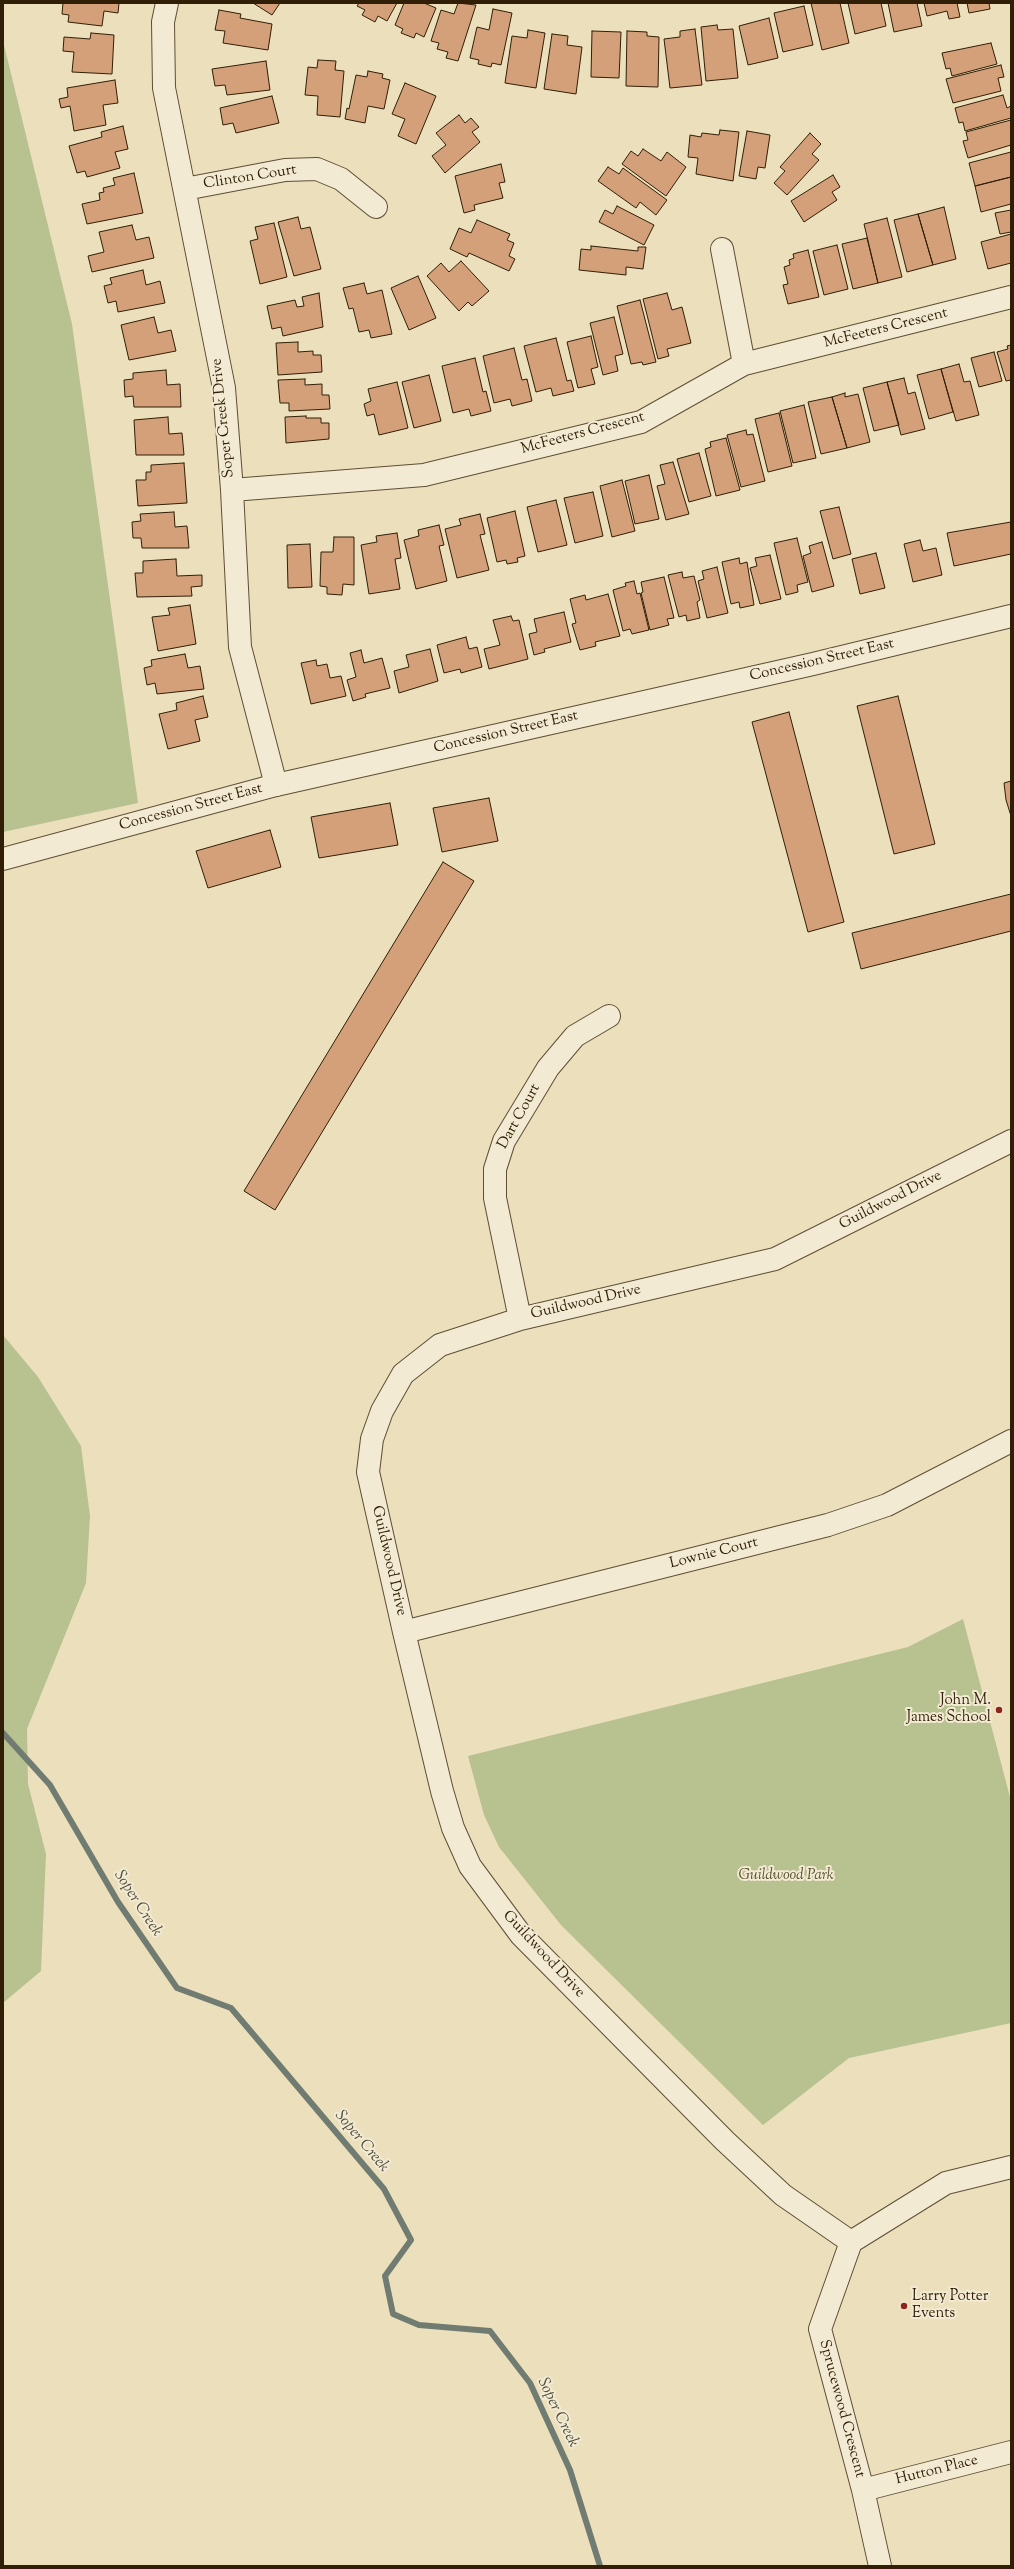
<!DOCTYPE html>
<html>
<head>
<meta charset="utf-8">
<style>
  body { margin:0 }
  #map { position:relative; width:1014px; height:2569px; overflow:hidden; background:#ebdfbc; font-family:"Sorts Mill Goudy",serif }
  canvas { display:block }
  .frame { position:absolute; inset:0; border:4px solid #301e06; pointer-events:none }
</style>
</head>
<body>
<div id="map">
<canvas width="1014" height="2569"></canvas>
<div class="frame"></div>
</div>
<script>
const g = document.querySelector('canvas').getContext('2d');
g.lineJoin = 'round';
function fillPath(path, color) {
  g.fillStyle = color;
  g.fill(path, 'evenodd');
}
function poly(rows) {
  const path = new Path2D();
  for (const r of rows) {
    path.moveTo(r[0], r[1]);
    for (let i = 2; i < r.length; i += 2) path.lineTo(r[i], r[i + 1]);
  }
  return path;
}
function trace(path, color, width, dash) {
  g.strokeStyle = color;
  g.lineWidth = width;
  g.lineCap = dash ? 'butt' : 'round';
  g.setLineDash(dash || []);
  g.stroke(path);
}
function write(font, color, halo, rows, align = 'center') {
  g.font = font + ' "Sorts Mill Goudy",serif';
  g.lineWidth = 4;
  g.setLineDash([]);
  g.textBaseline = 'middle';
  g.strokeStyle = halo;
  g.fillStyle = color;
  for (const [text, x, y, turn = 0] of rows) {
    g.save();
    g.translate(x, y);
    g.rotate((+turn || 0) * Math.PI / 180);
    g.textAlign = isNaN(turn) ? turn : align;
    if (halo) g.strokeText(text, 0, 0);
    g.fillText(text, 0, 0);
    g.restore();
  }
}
fillPath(poly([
  [3,41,72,324,138,803,3,832],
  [3,1335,38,1377,81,1446,90,1516,86,1583,27,1729,28,1784,46,1854,41,1971,3,2003],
  [963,1619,1011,1801,1011,2023,849,2058,763,2125,561,1925,499,1847,484,1815,468,1756,908,1647]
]), '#b8c190');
trace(poly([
  [3,1733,50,1785,118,1902,177,1988,231,2008,384,2189,411,2240,385,2276,393,2314,419,2325,490,2331,530,2383,570,2470,600,2566]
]), '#707c71', 6);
const building = poly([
  [63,3,119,3,118,13,104,11,102,26,68,22,69,15,62,14,63,3],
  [253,3,280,3,272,15,253,3],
  [359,3,397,3,387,21,378,16,375,22,362,15,365,10,357,6,359,3],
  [404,3,424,3,436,8,424,37,416,33,414,38,401,33,403,29,395,25,404,3],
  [458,3,476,5,458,61,446,58,448,52,437,49,439,43,431,41,441,10,454,14,458,3],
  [811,3,840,3,849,43,822,50,811,3],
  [848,3,881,3,886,26,855,34,848,3],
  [888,3,917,3,922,26,894,32,888,3],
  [924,3,957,3,960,17,949,19,947,11,927,16,924,3],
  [967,3,989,3,990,9,969,13,967,3],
  [804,6,813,45,783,52,774,13,804,6],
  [493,9,512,13,501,65,492,63,491,67,478,64,479,60,470,58,477,27,489,30,493,9],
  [219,10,241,14,240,18,272,24,268,50,223,43,225,31,215,30,219,10],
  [769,18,778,58,748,65,739,26,769,18],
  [717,25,718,30,733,29,738,78,706,81,701,27,717,25],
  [695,29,702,85,670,88,664,39,680,37,680,31,695,29],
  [528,30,545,33,536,88,505,83,512,36,527,38,528,30],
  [592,31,621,32,619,78,591,77,592,31],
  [627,31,647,32,647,36,659,37,658,87,626,86,627,31],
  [91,33,114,35,112,74,72,72,74,52,63,51,64,37,90,39,91,33],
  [552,34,568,36,567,45,582,47,576,94,544,89,552,34],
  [991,43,997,64,952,76,950,68,946,69,942,53,991,43],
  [318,60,336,61,335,70,344,71,340,117,317,115,318,96,305,95,308,67,317,68,318,60],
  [266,61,270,90,227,95,225,85,215,86,212,69,266,61],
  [1001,65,1004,77,998,78,1001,91,953,103,946,79,1001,65],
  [368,71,383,74,382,78,390,80,384,109,368,106,365,123,345,119,347,108,349,109,356,75,367,77,368,71],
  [115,80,118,103,103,105,106,125,74,131,70,106,61,108,59,99,68,97,67,88,115,80],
  [405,83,436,96,416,144,398,136,405,119,392,114,405,83],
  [1003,95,1007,108,1011,106,1011,118,965,131,963,122,959,123,955,108,1003,95],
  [272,96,279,123,236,133,233,123,223,125,220,108,272,96],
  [459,115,465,123,471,118,479,127,472,132,480,142,445,173,432,156,446,145,436,133,459,115],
  [1011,120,1011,145,968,158,963,141,968,140,966,132,1011,120],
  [123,126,128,149,115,152,120,168,87,177,85,171,77,173,69,146,102,137,101,132,123,126],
  [720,130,739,132,733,181,696,174,698,158,688,157,690,135,701,137,702,133,719,135,720,130],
  [747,131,770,135,765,168,758,167,756,179,739,176,747,131],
  [810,133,821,144,812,154,819,160,787,195,774,183,785,171,780,167,810,133],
  [643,149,661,161,667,152,686,167,666,196,622,164,631,151,638,156,643,149],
  [1011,152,1011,177,975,186,969,163,1011,152],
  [501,164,505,182,499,183,503,198,474,205,475,210,464,213,455,176,501,164],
  [608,167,619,174,623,168,667,200,656,215,640,202,636,208,598,181,608,167],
  [134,173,143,213,87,224,82,204,100,200,99,193,104,192,103,188,115,185,113,178,134,173],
  [833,175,840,187,832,192,837,200,804,222,791,201,833,175],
  [1011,177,1011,204,981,212,975,186,1011,177],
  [617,206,654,225,644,245,599,222,605,210,613,214,617,206],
  [944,207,956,259,933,265,918,214,944,207],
  [1011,210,1011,232,1000,234,995,213,1011,210],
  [918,214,933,265,907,272,894,220,918,214],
  [298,217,301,229,310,227,321,269,294,276,278,222,298,217],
  [887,218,902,277,878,283,864,224,887,218],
  [477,220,510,234,507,240,514,243,509,256,515,259,509,271,469,253,467,257,450,249,459,228,471,233,477,220],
  [274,223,287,277,260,284,250,241,258,239,255,227,274,223],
  [132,225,136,240,149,237,154,258,92,272,88,256,104,252,99,232,132,225],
  [1011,234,1011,263,988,269,981,242,1011,234],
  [867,238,878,283,853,289,842,244,867,238],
  [837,245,848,289,824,295,813,251,837,245],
  [591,246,638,251,638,247,646,247,643,269,626,267,626,275,579,270,581,249,591,250,591,246],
  [808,250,819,297,788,304,783,285,788,284,784,267,790,265,789,260,794,258,793,254,808,250],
  [461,261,489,291,472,306,468,302,459,311,427,276,441,263,449,272,461,261],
  [143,270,146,285,160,281,165,303,118,312,116,301,108,303,104,286,112,284,110,278,143,270],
  [418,276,436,318,409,330,391,288,418,276],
  [364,283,367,294,382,290,392,334,371,338,369,330,359,332,353,308,349,309,343,288,364,283],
  [319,293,323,327,283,336,281,327,272,329,267,306,295,300,297,307,304,306,302,297,319,293],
  [667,293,672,310,682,307,691,343,667,349,669,356,658,359,643,299,667,293],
  [640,300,656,362,643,365,642,362,631,364,617,306,640,300],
  [154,317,158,333,171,330,176,351,129,360,121,325,154,317],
  [614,317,623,354,615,356,618,371,603,375,590,323,614,317],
  [591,336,598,367,591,369,595,384,578,388,567,342,591,336],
  [556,338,567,381,571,380,574,391,553,396,551,388,536,392,524,346,556,338],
  [298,342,298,352,313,351,313,355,321,355,322,372,278,375,276,343,298,342],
  [1011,345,1011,380,1006,381,997,352,1008,349,1007,346,1011,345],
  [514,348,522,380,527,379,532,401,512,406,510,399,494,403,483,356,514,348],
  [994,352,1002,381,979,387,971,358,994,352],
  [475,358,483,392,486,391,491,411,471,416,469,409,453,413,442,366,475,358],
  [959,364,964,382,970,381,979,415,956,421,941,369,959,364],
  [941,369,953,412,929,419,917,375,941,369],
  [166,370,167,385,180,384,181,407,134,407,133,396,125,397,124,380,133,379,133,373,166,370],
  [429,375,441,421,414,428,402,382,429,375],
  [904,378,908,394,915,392,925,429,901,435,887,382,904,378],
  [305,379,305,385,322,384,322,395,329,395,330,409,289,411,289,403,280,403,278,380,305,379],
  [397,382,408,428,379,435,374,414,367,416,364,404,371,401,368,389,397,382],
  [887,382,899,425,874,431,863,388,887,382],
  [845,393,845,397,858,394,870,442,847,448,832,397,845,393],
  [832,397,847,448,821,454,808,402,832,397],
  [804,405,816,458,793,463,780,411,804,405],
  [779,413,792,466,768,472,755,419,779,413],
  [306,416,306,418,321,418,321,423,329,423,329,439,286,443,285,417,306,416],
  [168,417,169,434,182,433,184,455,136,455,134,420,168,417],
  [746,430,747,435,753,434,765,481,741,487,727,435,746,430],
  [726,438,740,490,716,496,705,449,711,447,710,442,726,438],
  [699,453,711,496,689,502,677,459,699,453],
  [673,462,689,514,666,520,657,486,665,484,660,465,673,462],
  [184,463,187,503,138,506,136,480,146,480,146,472,151,472,151,465,184,463],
  [649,475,659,519,635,524,625,481,649,475],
  [622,480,635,531,612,537,600,486,622,480],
  [593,492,603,536,575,543,564,498,593,492],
  [556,500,567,545,538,552,527,507,556,500],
  [839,507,851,554,833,559,820,511,839,507],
  [515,511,525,556,517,558,518,562,507,564,506,560,497,562,487,518,515,511],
  [174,512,175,527,187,526,189,548,142,548,141,538,133,538,132,522,141,521,140,514,174,512],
  [480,514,485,534,480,535,489,570,457,578,445,529,461,525,459,519,480,514],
  [1011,522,1011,554,954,566,947,533,1011,522],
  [439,525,444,545,439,546,447,581,416,589,404,540,419,536,418,530,439,525],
  [397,533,401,558,395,559,400,589,369,594,361,545,377,542,376,536,397,533],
  [334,537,354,537,354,585,343,584,342,595,327,594,327,587,320,586,321,552,333,552,334,537],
  [797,538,808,582,797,585,798,592,786,595,774,543,797,538],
  [920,540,923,551,936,548,942,575,913,582,904,544,920,540],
  [822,542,834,586,812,592,803,556,811,553,809,546,822,542],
  [310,544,312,587,288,588,287,545,310,544],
  [876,553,885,588,860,594,852,559,876,553],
  [770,555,781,599,760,604,750,568,757,566,755,558,770,555],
  [739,558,740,564,747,562,754,605,740,608,739,602,731,604,722,562,739,558],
  [176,559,177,576,202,575,202,586,191,587,192,596,137,597,135,573,143,573,143,561,176,559],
  [717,567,728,613,707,618,698,581,704,579,702,571,717,567],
  [682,572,683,578,694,576,700,600,697,602,700,618,687,621,686,615,679,617,668,575,682,572],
  [664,577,674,618,667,619,669,625,650,630,641,593,643,592,641,582,664,577],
  [634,581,637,594,640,593,649,630,632,634,630,629,623,631,613,590,626,586,625,583,634,581],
  [608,594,620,636,595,642,596,646,580,650,572,624,576,623,570,599,585,595,586,600,608,594],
  [190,605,196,644,158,651,152,617,170,615,168,608,190,605],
  [564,612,571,642,544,649,545,652,534,655,529,634,537,632,534,619,564,612],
  [511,616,513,621,519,620,528,659,489,669,484,649,500,645,493,620,511,616],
  [466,637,469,649,477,647,482,667,461,673,460,669,444,673,437,645,466,637],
  [430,649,438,681,399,693,394,671,409,667,406,655,430,649],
  [361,650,364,663,382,658,390,688,365,694,366,697,353,701,347,680,356,677,350,653,361,650],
  [185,654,188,668,200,666,204,689,157,694,155,683,147,685,144,668,152,666,151,660,185,654],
  [316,660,317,666,327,664,330,678,341,676,346,696,311,704,301,663,316,660],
  [203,696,208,717,195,720,200,741,168,749,159,714,177,710,176,703,203,696],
  [898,696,935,844,894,854,857,706,898,696],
  [789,712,844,922,808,932,752,722,789,712],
  [1011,781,1011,816,1006,800,1004,783,1011,781],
  [489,798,498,841,442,852,433,808,489,798],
  [390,803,398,845,319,858,311,817,390,803],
  [270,830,281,867,208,888,196,851,270,830],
  [443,862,474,881,275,1210,244,1191,443,862],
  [1011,894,1011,931,861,969,852,933,1011,894]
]);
fillPath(building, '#d3a079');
trace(building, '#301e06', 1);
const minor = poly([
  [167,3,163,22,164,88,224,388,232,490,240,647,276,785],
  [185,189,285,170,317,169,341,179,376,207],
  [722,249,744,364],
  [232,490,424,475,641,422,744,364,1011,297],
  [520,1319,495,1198,495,1169,504,1141,548,1068,575,1036,609,1016],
  [404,1632,828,1525,887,1505,1011,1441],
  [851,2242,783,2195,725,2141,521,1935,470,1866,453,1828,442,1791,404,1632,368,1472,372,1439,382,1411,403,1374,440,1345,520,1319,775,1259,1011,1141],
  [863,2490,1011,2452],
  [880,2566,863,2490,820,2329,851,2242,946,2183,1011,2167]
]);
const tertiary = poly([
  [3,859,276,785,813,664,1011,616]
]);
trace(minor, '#5f4e34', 24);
trace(tertiary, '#5f4e34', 24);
trace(minor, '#f2ead3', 22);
trace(tertiary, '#f2ead3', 22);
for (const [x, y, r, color] of [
  [999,1710,4,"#8f2418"],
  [904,2306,4,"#8f2418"]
]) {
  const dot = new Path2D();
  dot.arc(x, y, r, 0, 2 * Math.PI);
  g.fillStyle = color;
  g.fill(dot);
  trace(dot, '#f2ead3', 1.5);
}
write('15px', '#301e06', '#f2ead3', [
  ["Clinton Court",250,178,-9],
  ["McFeeters Crescent",886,329,-14],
  ["Soper Creek Drive",224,418,-96],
  ["McFeeters Crescent",583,434,-15],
  ["Concession Street East",822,661,-13],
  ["Concession Street East",506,733,-13],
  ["Concession Street East",191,808,-15],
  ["Dart Court",520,1117,-61],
  ["Guildwood Drive",891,1201,-27],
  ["Guildwood Drive",586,1303,-13],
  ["Lownie Court",714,1554,-14],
  ["Guildwood Drive",388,1561,77],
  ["Guildwood Drive",543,1955,47],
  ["Sprucewood Crescent",841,2409,75],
  ["Hutton Place",937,2471,-14]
]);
write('15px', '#301e06', '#f2ead3', [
  ["John M.",991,1701],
  ["James School",991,1718],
  ["Larry Potter",912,2297,"left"],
  ["Events",912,2314,"left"]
], 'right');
write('italic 15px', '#594f2f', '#f2ead3', [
  ["Guildwood Park",786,1876]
]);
write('italic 16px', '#504d3b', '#f2ead3', [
  ["Soper Creek",137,1904,57],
  ["Soper Creek",361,2142,50],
  ["Soper Creek",557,2413,64]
]);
</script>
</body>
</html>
